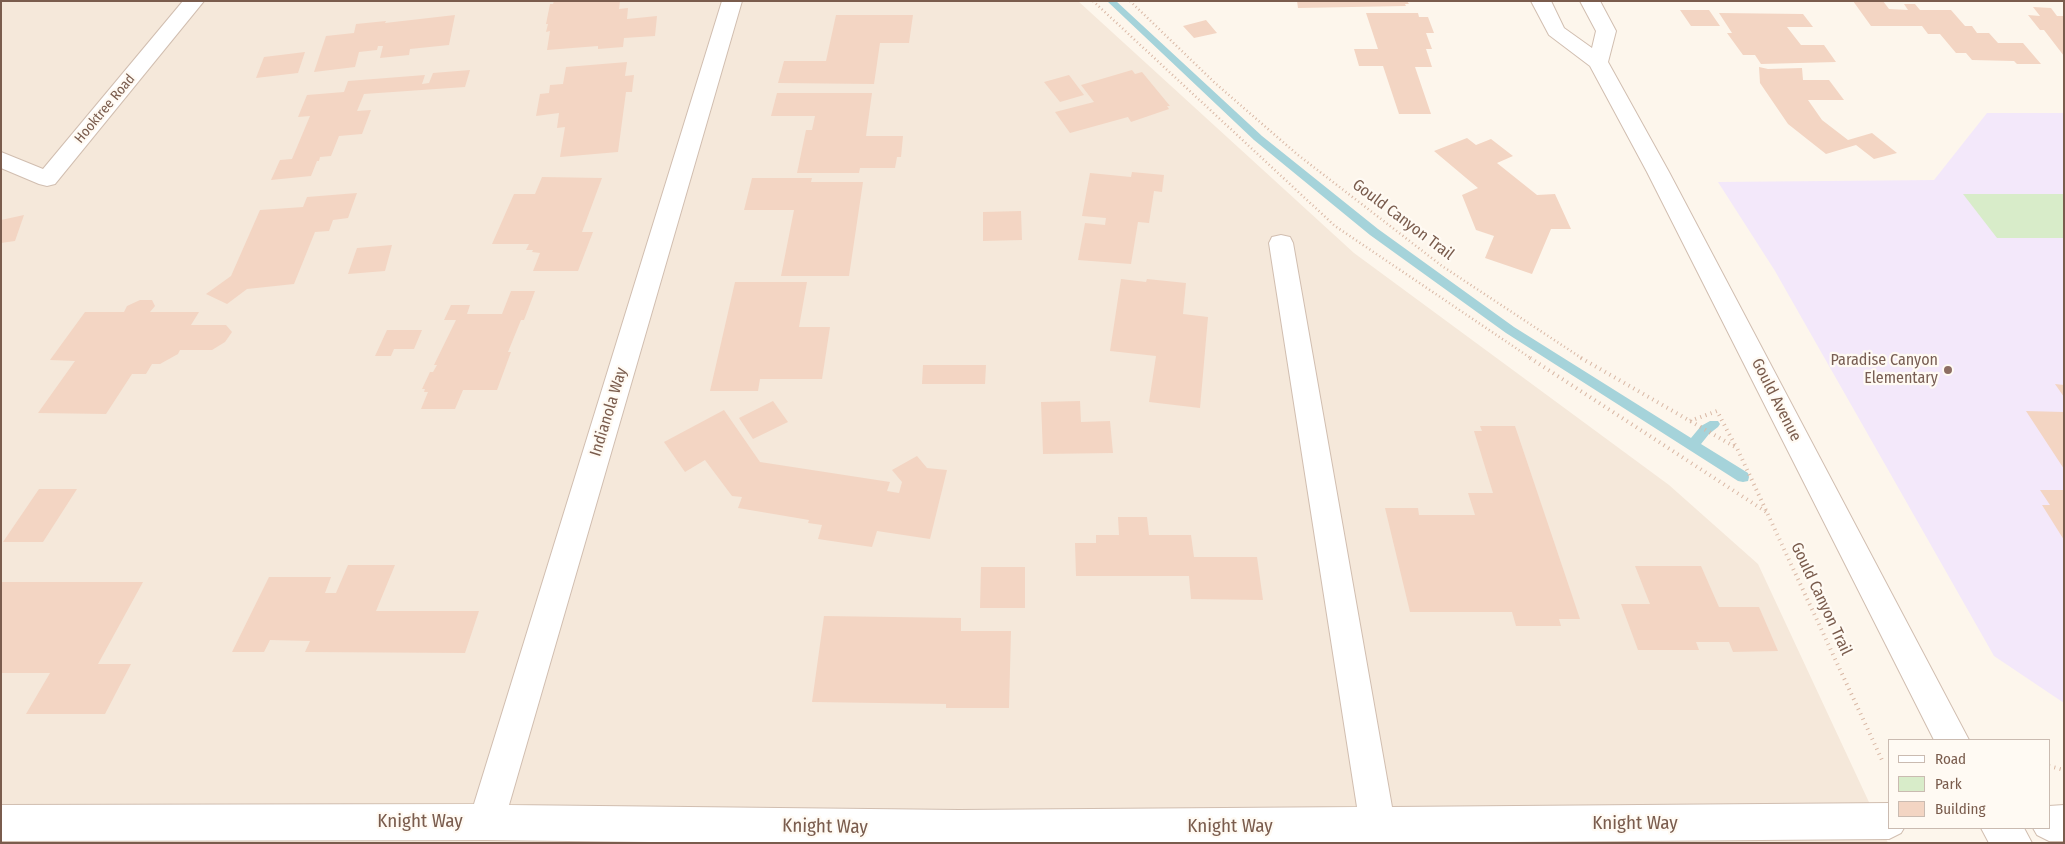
<!DOCTYPE html>
<html>
<head>
<meta charset="utf-8">
<style>
  body { margin:0 }
  #map { position:relative; width:2065px; height:844px; overflow:hidden; background:#fdf6ec; font-family:"Fira Sans Condensed",sans-serif }
  canvas { display:block }
  .frame { position:absolute; inset:0; border:2px solid #7a5c4d; pointer-events:none }
  .legend { position:absolute; left:1888px; top:739px; width:162px; height:90px; box-sizing:border-box; background:#fffaf3; border:1px solid #cabbb1; margin:0; padding:6px 9px; list-style:none; font-size:15px; color:#7a5c4d }
  .legend li { display:flex; align-items:center; gap:10px; height:25px }
  .legend b { width:25px; border:1px solid #cabbb1 }
</style>
</head>
<body>
<div id="map">
<canvas width="2065" height="844"></canvas>
<div class="frame"></div>
<ul class="legend">
<li><b style="height:6px;background:#fff"></b>Road</li>
<li><b style="height:14px;background:#d8ecc9"></b>Park</li>
<li><b style="height:14px;background:#f3d5c3"></b>Building</li>
</ul>
</div>
<script>
const g = document.querySelector('canvas').getContext('2d');
g.lineJoin = 'round';
function fillPath(path, color) {
  g.fillStyle = color;
  g.fill(path, 'evenodd');
}
function poly(rows) {
  const path = new Path2D();
  for (const r of rows) {
    path.moveTo(r[0], r[1]);
    for (let i = 2; i < r.length; i += 2) path.lineTo(r[i], r[i + 1]);
  }
  return path;
}
function trace(path, color, width, dash) {
  g.strokeStyle = color;
  g.lineWidth = width;
  g.lineCap = dash ? 'butt' : 'round';
  g.setLineDash(dash || []);
  g.stroke(path);
}
function write(font, color, halo, rows, align = 'center') {
  g.font = font + ' "Fira Sans Condensed",sans-serif';
  g.lineWidth = 4.5;
  g.setLineDash([]);
  g.textBaseline = 'middle';
  g.strokeStyle = halo;
  g.fillStyle = color;
  for (const [text, x, y, turn = 0] of rows) {
    g.save();
    g.translate(x, y);
    g.rotate((+turn || 0) * Math.PI / 180);
    g.textAlign = isNaN(turn) ? turn : align;
    if (halo) g.strokeText(text, 0, 0);
    g.fillText(text, 0, 0);
    g.restore();
  }
}
fillPath(poly([
  [1,1,1078,1,1354,253,1669,485,1758,564,1888,843,1,843]
]), '#f5e8da');
fillPath(poly([
  [1987,113,2064,113,2064,703,1994,656,1775,271,1718,182,1934,180]
]), '#f3e8fa');
fillPath(poly([
  [1963,194,2064,194,2064,238,1997,238]
]), '#d8ecc9');
fillPath(poly([
  [1107,1,1116,1,1262,136,1378,229,1514,327,1691,438,1701,426,1710,421,1718,421,1720,424,1718,427,1709,434,1701,444,1748,473,1749,477,1748,481,1743,482,1738,481,1506,333,1370,235,1254,140,1107,1]
]), '#a5d3da');
fillPath(poly([
  [554,1,620,1,619,9,628,8,627,19,657,16,655,36,624,38,623,47,598,49,598,46,547,50,550,31,546,32,548,24,546,24,550,4,553,4],
  [1297,1,1407,1,1409,4,1405,4,1406,6,1298,8],
  [1853,1,1883,1,1889,9,1908,10,1904,4,1915,4,1920,10,1951,10,1965,26,1972,26,1977,33,1989,33,1998,43,2023,43,2041,64,2017,64,2014,61,1972,60,1966,53,1956,53,1940,34,1928,34,1922,26,1871,26],
  [2033,7,2051,8,2057,16,2064,16,2064,56,2044,30,2040,30,2028,15,2040,16],
  [1680,10,1709,10,1720,26,1691,26],
  [1366,13,1418,13,1419,17,1428,17,1434,33,1426,33,1432,49,1426,49,1432,67,1415,67,1431,114,1399,114,1383,66,1359,66,1354,49,1378,49],
  [1719,13,1803,14,1813,27,1787,27,1801,45,1824,45,1836,62,1761,64,1755,55,1743,55,1727,33,1732,33],
  [455,15,449,45,410,49,409,55,380,58,383,46,378,46,377,50,359,52,355,67,314,72,326,36,354,33,356,24,386,21,385,23],
  [836,15,913,15,909,43,880,43,874,84,778,83,784,61,826,61],
  [1206,20,1217,33,1194,38,1183,26],
  [305,52,298,73,256,78,264,57],
  [627,62,625,76,634,75,632,92,626,92,618,152,560,157,565,127,557,128,559,113,536,116,540,94,549,93,550,85,563,84,566,67],
  [1759,67,1768,69,1802,68,1803,80,1829,80,1844,100,1808,100,1822,120,1848,140,1872,133,1897,153,1874,159,1856,145,1826,154,1788,124,1760,83],
  [470,70,465,87,364,94,357,111,371,110,362,134,339,136,331,156,320,157,319,161,317,161,311,176,271,180,280,160,292,159,310,116,298,117,307,95,344,92,348,81,425,75,422,84,429,83,433,73],
  [1132,70,1135,74,1142,72,1170,106,1167,106,1169,109,1131,122,1128,117,1070,133,1055,112,1094,102,1081,85],
  [1069,75,1084,95,1060,102,1044,82],
  [777,93,872,93,866,136,903,136,901,157,897,157,895,168,860,168,859,173,797,173,806,130,812,130,815,116,771,116],
  [1467,138,1476,145,1491,139,1513,156,1497,163,1537,195,1555,194,1571,229,1551,229,1532,274,1485,258,1494,236,1476,230,1462,195,1478,188,1434,151],
  [1132,172,1164,175,1162,192,1154,191,1149,223,1138,222,1131,264,1078,260,1085,223,1105,225,1106,218,1082,216,1090,173,1131,177],
  [542,177,602,178,582,232,593,232,578,271,533,271,540,253,532,252,533,250,526,250,529,244,492,244,514,194,535,194],
  [752,178,812,178,811,182,863,182,849,276,781,276,794,210,744,210],
  [357,193,348,218,333,220,329,231,315,232,294,284,247,289,227,304,206,294,231,276,260,210,303,207,307,197],
  [1021,211,1022,240,983,241,983,212],
  [24,215,15,241,1,243,1,220],
  [392,245,385,271,348,274,357,248],
  [1121,279,1146,282,1147,279,1186,283,1183,314,1208,317,1200,408,1149,402,1156,356,1110,351],
  [735,282,807,282,799,327,830,327,822,379,760,379,758,391,710,391],
  [511,291,535,291,524,320,521,320,508,352,511,352,497,390,463,390,455,409,421,409,428,392,424,392,425,389,422,389,430,372,433,372,437,365,434,365,456,320,444,320,451,305,470,305,467,314,502,314],
  [140,300,152,300,155,306,150,312,199,312,191,325,226,325,232,332,225,342,212,350,180,350,178,354,160,364,152,364,146,374,132,374,106,414,38,413,75,361,50,360,85,312,124,312,127,306],
  [387,330,422,330,414,349,394,349,391,356,375,356],
  [923,365,986,365,985,384,922,384],
  [2055,384,2064,385,2064,397],
  [773,401,788,422,753,439,739,418],
  [1080,401,1081,422,1110,421,1113,453,1043,454,1041,402],
  [724,410,760,462,890,482,887,491,899,493,902,482,892,470,917,456,927,468,947,470,930,539,877,531,872,547,818,539,822,525,808,523,809,520,738,508,742,497,732,496,705,460,685,472,664,442],
  [2026,411,2064,412,2064,469],
  [1480,426,1515,426,1580,619,1559,619,1561,626,1516,626,1512,612,1410,612,1385,508,1418,508,1419,515,1475,515,1468,493,1493,493,1474,431,1482,431],
  [39,489,77,489,43,542,3,542],
  [2040,490,2064,490,2064,540,2042,505,2050,505],
  [1118,517,1147,517,1149,535,1191,535,1194,557,1257,557,1263,600,1191,599,1189,576,1076,576,1075,543,1096,543,1096,535,1119,535],
  [348,565,395,565,376,611,479,611,465,653,305,652,310,641,270,640,264,652,232,652,269,577,331,577,325,593,336,593],
  [1635,566,1701,566,1719,607,1759,607,1778,651,1733,652,1729,642,1696,642,1699,650,1638,650,1621,604,1650,604],
  [981,567,1025,567,1025,608,980,608],
  [1,582,143,582,98,664,131,664,105,714,26,714,50,673,1,673],
  [824,616,961,618,961,631,1011,631,1009,708,946,708,946,704,812,702]
]), '#f3d5c3');
const minor = poly([
  [183,1,204,1,55,184,47,186,39,184,1,168,1,152,43,169,183,1],
  [722,1,742,1,509,805,959,810,1357,807,1269,243,1272,237,1281,235,1290,237,1293,243,1392,807,1889,803,1889,828,1904,828,1901,833,1889,839,1380,843,733,843,486,840,1,841,1,805,474,804,722,1],
  [1531,1,1551,1,1564,28,1592,48,1596,31,1580,1,1600,1,1616,31,1608,62,1669,172,1969,740,1934,740,1647,172,1590,66,1549,35,1531,1],
  [2064,805,2064,841,2049,841,2037,835,2033,828,2049,828,2049,806,2064,805],
  [1981,828,2024,828,2032,843,1989,843,1981,828]
]);
trace(minor, '#d1beb0', 2);
trace(poly([
  [1093,1,1335,226,1532,359],
  [1130,1,1215,83,1298,155,1442,266,1583,359]
]), '#d9b8a5', 2.5, [1, 3]);
trace(poly([
  [1530,358,1768,513],
  [1581,358,1737,448,1882,760],
  [1690,421,1717,411,1736,447],
  [2049,766,2064,770]
]), '#d9b8a5', 4, [1, 4.5]);
fillPath(minor, '#fff');
for (const [x, y, r, color] of [
  [1948,370,5,"#8d6e63"]
]) {
  const dot = new Path2D();
  dot.arc(x, y, r, 0, 2 * Math.PI);
  g.fillStyle = color;
  g.fill(dot);
  trace(dot, '#fffaf3', 2);
}
write('14px', '#7a5c4d', '#fffaf3', [
  ["Hooktree Road",105,109,-50]
]);
write('16px', '#7a5c4d', '#fffaf3', [
  ["Gould Canyon Trail",1403,220,37],
  ["Gould Avenue",1776,400,63],
  ["Indianola Way",609,412,-73],
  ["Gould Canyon Trail",1821,599,65]
]);
write('16px', '#785e54', '#fffaf3', [
  ["Paradise Canyon",1938,361],
  ["Elementary",1938,379]
], 'right');
write('19px', '#7a5c4d', '#fffaf3', [
  ["Knight Way",420,822],
  ["Knight Way",1635,824],
  ["Knight Way",825,827,1],
  ["Knight Way",1230,827]
]);
</script>
</body>
</html>
